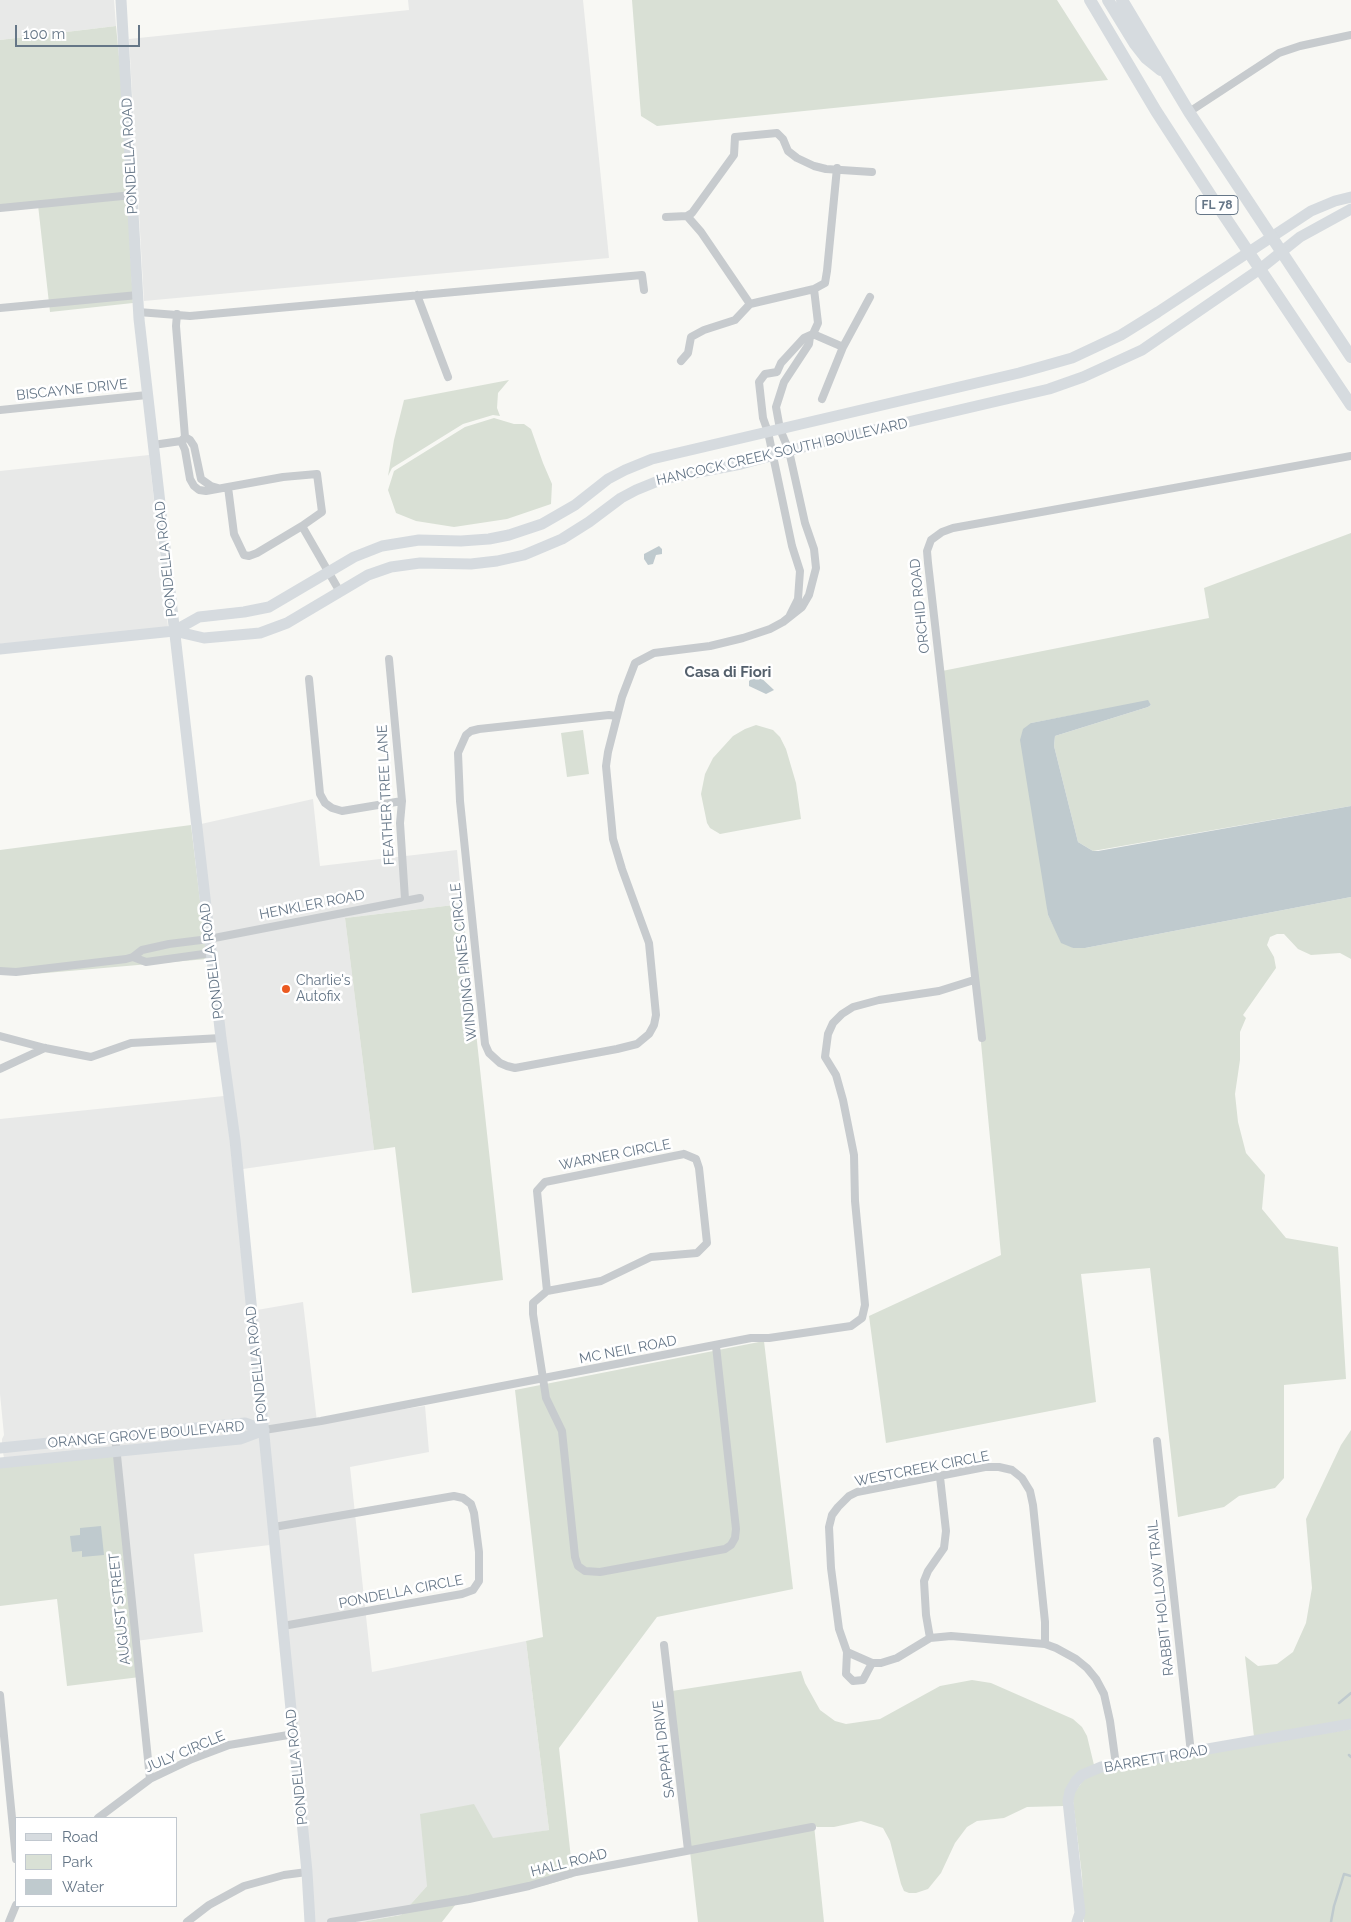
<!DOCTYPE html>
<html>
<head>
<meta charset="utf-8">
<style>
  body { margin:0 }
  #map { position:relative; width:1351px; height:1922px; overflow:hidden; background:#f8f8f4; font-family:Raleway,sans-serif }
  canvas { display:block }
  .legend { position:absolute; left:15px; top:1817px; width:162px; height:90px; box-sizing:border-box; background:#fff; border:1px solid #c1c8cf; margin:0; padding:6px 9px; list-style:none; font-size:15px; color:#657687 }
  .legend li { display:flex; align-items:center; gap:10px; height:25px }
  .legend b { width:25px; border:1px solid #c1c8cf }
  .scale { position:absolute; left:15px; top:25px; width:125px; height:22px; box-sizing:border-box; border:2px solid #657687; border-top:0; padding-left:6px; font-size:15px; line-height:18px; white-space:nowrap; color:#657687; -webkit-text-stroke:4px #fff; paint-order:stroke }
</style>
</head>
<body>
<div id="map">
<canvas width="1351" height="1922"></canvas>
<ul class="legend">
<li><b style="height:6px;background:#d6dbdf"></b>Road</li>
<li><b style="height:14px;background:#d9e0d5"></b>Park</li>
<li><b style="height:14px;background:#bfcace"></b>Water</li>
</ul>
<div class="scale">100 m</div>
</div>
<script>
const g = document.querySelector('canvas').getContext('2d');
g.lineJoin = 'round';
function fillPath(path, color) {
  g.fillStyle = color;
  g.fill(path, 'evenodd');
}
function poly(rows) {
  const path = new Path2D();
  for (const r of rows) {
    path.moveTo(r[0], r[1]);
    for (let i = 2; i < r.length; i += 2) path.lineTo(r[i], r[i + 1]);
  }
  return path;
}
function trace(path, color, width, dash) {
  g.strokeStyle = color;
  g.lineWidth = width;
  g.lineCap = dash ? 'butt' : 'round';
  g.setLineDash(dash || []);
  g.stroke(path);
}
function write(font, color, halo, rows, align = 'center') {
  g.font = font + ' Raleway,sans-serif';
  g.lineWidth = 5;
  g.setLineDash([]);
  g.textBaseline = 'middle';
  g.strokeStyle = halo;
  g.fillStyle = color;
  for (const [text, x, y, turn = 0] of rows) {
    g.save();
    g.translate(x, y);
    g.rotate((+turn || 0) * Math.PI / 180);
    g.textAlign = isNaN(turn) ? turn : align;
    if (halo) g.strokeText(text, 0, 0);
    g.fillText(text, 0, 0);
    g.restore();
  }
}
fillPath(poly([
  [0,0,114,0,116,26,0,40],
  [408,0,583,0,609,258,144,301,129,39,409,10],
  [149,455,168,627,0,644,0,471],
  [313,799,320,866,457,850,462,904,345,918,374,1150,243,1169,225,1037,201,824],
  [224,1096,230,1140,258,1423,2,1443,2,1439,4,1435,0,1394,0,1119],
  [303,1302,317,1422,425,1406,429,1452,350,1467,372,1672,526,1641,549,1830,493,1839,427,1886,401,1915,362,1922,315,1922,257,1310],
  [244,1428,251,1430,238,1434,4,1458,3,1452],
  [260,1436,270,1545,194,1554,203,1632,136,1641,114,1456]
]), '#e8e9e8');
fillPath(poly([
  [632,0,1057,0,1108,80,657,126,641,116],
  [116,26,122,87,133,303,50,312,38,205,0,209,0,40],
  [509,380,498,393,497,408,500,416,493,415,463,424,392,468,388,476,394,440,404,400],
  [494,418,514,424,524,424,531,429,543,463,552,484,551,504,507,519,454,527,416,521,396,513,388,490,394,471,465,427],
  [1351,533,1351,806,1093,851,1078,842,1054,746,1055,736,1148,707,1151,705,1148,701,1031,723,1048,915,1053,925,1073,948,1085,948,1351,897,1351,959,1340,953,1311,955,1298,949,1284,934,1277,934,1270,937,1267,945,1274,957,1276,968,1243,1015,1246,1018,1240,1032,1240,1060,1235,1094,1238,1122,1246,1153,1265,1175,1262,1209,1286,1238,1338,1247,1346,1379,1284,1385,1284,1478,1275,1488,1239,1496,1224,1507,1178,1517,1150,1268,1081,1274,1096,1402,886,1443,869,1316,1001,1255,980,1032,937,672,1209,618,1204,588],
  [756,725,773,730,780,737,786,749,796,783,801,819,720,834,710,828,707,823,701,794,705,774,713,758,733,736,745,729],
  [583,730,589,774,567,777,561,733],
  [191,825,207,959,46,973,19,975,0,973,0,850],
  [462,904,503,1280,412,1293,395,1147,374,1150,345,918],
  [764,1341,793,1589,657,1617,559,1748,573,1877,546,1885,456,1904,442,1922,362,1922,401,1915,427,1886,420,1814,474,1804,493,1838,549,1830,526,1641,543,1637,515,1390],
  [1351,1430,1351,1720,1254,1737,1245,1656,1258,1666,1277,1664,1293,1652,1306,1623,1312,1588,1306,1519,1341,1445],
  [114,1456,140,1677,67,1686,57,1599,0,1606,0,1467],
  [801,1671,805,1683,820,1710,835,1721,846,1724,880,1719,940,1686,972,1680,991,1683,1073,1719,1082,1727,1087,1736,1094,1765,1064,1806,1027,1807,1004,1818,977,1821,967,1827,955,1843,941,1873,928,1889,916,1893,909,1893,904,1891,901,1884,890,1841,883,1828,861,1821,834,1827,817,1827,814,1825,824,1922,698,1922,672,1691],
  [1351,1729,1351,1922,1084,1922,1082,1876,1073,1801,1074,1793,1085,1778,1103,1771]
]), '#d9e0d5');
fillPath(poly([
  [659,546,662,549,662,554,656,555,653,564,648,565,644,559,644,554],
  [757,674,774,690,766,694,749,686,749,681],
  [1148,700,1151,705,1148,707,1055,736,1054,746,1078,842,1093,851,1098,851,1351,806,1351,897,1085,948,1073,948,1061,943,1048,915,1020,740,1023,729,1031,723],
  [101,1526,104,1555,82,1557,82,1551,72,1552,70,1536,80,1535,80,1528]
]), '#bfcace');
trace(poly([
  [1339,1703,1351,1693],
  [1349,1755,1351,1757],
  [1331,1922,1334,1906,1344,1874,1351,1876]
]), '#bfcace', 2.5);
trace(poly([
  [1189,112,1279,53,1300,46,1351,35],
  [0,208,133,195],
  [687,216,701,232,750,304],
  [666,217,687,216,692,213,734,155,735,137,777,133,783,139,788,151,797,158,814,166,826,169,872,172],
  [417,295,448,377],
  [0,308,138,295],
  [138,312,190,316,642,275,644,290],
  [813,334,843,347],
  [681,361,688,353,691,337,704,330,735,320,750,304,814,289],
  [822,399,843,347,870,297],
  [0,410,147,395],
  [185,437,190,440,194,446,201,479,211,486,218,488],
  [181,441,185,450,190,479,194,486,199,490,206,491,228,487],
  [153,445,181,441,185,437,176,326,177,314],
  [302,526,257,553,249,556,244,555,234,534,228,487,283,477,317,474,322,512,302,526,340,592],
  [790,615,798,599,800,571,792,546,768,432,763,418,759,382,765,374,777,372,781,363,804,338,813,334,818,323,814,289,825,283,827,271,837,168],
  [389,659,402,801,400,823,405,899],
  [309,679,320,794,325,803,332,808,342,811,402,801],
  [617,716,609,715,479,729,471,731,466,735,458,753,460,801,485,1044,489,1053,500,1063,507,1066,515,1068,617,1049,637,1044,649,1034,654,1025,656,1015,649,943,622,869,613,839,606,766,608,752,622,697,635,663,654,653,710,646,743,638,770,629,783,622,802,607,809,595,816,568,814,549,805,523,789,451,780,429,776,407,784,382,809,344,810,337],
  [133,957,146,962,211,953],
  [0,971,16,972,126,959,133,957,142,950,169,944,209,939,420,898],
  [0,1036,45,1048,91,1057,131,1043,221,1038],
  [982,1038,928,563,927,551,931,540,942,532,953,528,1351,456],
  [0,1069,45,1048],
  [684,1154,696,1159,699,1168,707,1243,697,1253,651,1257,601,1281,547,1291,537,1191,545,1182,684,1154],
  [547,1291,533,1303,533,1314,546,1398,562,1431,575,1557,578,1566,585,1571,600,1572,725,1549,731,1545,735,1538,736,1529,716,1346],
  [264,1430,321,1421,751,1338,769,1338,851,1326,862,1318,865,1305,855,1201,854,1155,843,1100,836,1075,825,1057,828,1034,833,1023,842,1014,853,1007,879,1000,939,991,974,980],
  [115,1436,150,1779],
  [1157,1441,1191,1753],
  [274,1527,454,1496,463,1498,471,1504,474,1513,479,1552,479,1581,473,1590,462,1594,283,1626],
  [930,1638,926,1615,924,1581,928,1571,944,1548,946,1531,940,1477],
  [1045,1644,1045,1622,1033,1505,1030,1491,1022,1478,1012,1470,999,1467,985,1467,857,1492,849,1496,838,1507,832,1515,829,1527,831,1568,839,1629,847,1652,872,1663,881,1663,897,1658,930,1638,951,1636,1045,1644,1056,1648,1076,1659,1087,1668,1096,1679,1104,1694,1110,1721,1116,1765],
  [664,1645,688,1850],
  [847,1652,846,1674,853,1681,863,1680,872,1663],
  [0,1695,16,1859],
  [98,1818,150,1779,192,1759,229,1745,294,1734],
  [9,1922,16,1905],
  [187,1922,209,1905,244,1886,284,1875,307,1872],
  [331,1922,469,1899,529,1886,576,1872,812,1827]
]), '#c7cbce', 8);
trace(poly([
  [121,0,139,319,221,1038,235,1140,307,1872,310,1922],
  [174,631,199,617,244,612,269,607,354,557,382,546,419,540,461,541,489,539,509,535,542,524,575,505,608,479,625,470,652,459,1019,373,1072,358,1121,335,1158,312,1311,211,1335,201,1351,197],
  [0,649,174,631,204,638,260,633,287,623,368,575,391,567,420,563,471,564,497,561,524,555,562,539,589,522,621,498,636,490,663,479,741,464,818,443,1049,389,1083,377,1142,350,1260,269,1300,237,1351,209],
  [0,1448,245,1423,264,1430],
  [0,1463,240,1439,264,1430],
  [1077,1922,1080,1913,1068,1801,1070,1791,1076,1781,1082,1775,1101,1767,1116,1765,1351,1724]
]), '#d6dbdf', 11);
trace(poly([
  [1090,0,1156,111,1213,199,1351,405],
  [1108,0,1135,44,1146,58,1161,70],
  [1122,0,1189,112,1351,357]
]), '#d6dbdf', 12);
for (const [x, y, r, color] of [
  [286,989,5,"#eb5a21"]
]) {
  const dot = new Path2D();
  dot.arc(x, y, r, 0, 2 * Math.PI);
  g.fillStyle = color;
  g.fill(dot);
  trace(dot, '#fff', 2);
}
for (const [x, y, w] of [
  [1217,205,42]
]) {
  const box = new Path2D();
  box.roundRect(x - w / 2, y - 9.5, w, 19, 4);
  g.fillStyle = '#fff';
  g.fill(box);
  trace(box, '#657687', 1);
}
write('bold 12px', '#657687', null, [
  ["FL 78",1217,205]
]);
write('14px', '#657687', '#fff', [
  ["PONDELLA ROAD",130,156,-93],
  ["BISCAYNE DRIVE",72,390,-6],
  ["HANCOCK CREEK SOUTH BOULEVARD",782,452,-13],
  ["PONDELLA ROAD",166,559,-96],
  ["ORCHID ROAD",920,606,-96],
  ["FEATHER TREE LANE",386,795,-93],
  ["HENKLER ROAD",312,905,-11],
  ["PONDELLA ROAD",212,961,-97],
  ["WINDING PINES CIRCLE",464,962,-96],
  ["WARNER CIRCLE",615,1155,-11],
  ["MC NEIL ROAD",628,1350,-11],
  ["PONDELLA ROAD",257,1364,-96],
  ["ORANGE GROVE BOULEVARD",146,1435,-5],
  ["WESTCREEK CIRCLE",922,1469,-11],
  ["PONDELLA CIRCLE",401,1592,-11],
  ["RABBIT HOLLOW TRAIL",1161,1598,-96],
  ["AUGUST STREET",120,1609,-96],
  ["SAPPAH DRIVE",664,1749,-97],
  ["JULY CIRCLE",185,1752,-23],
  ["BARRETT ROAD",1156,1759,-10],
  ["PONDELLA ROAD",297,1767,-96],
  ["HALL ROAD",569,1863,-14]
]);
write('14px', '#657687', '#fff', [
  ["Charlie's",296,981],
  ["Autofix",296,997]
], 'left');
write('bold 15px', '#54606c', '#fff', [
  ["Casa di Fiori",728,672]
]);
</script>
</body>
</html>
